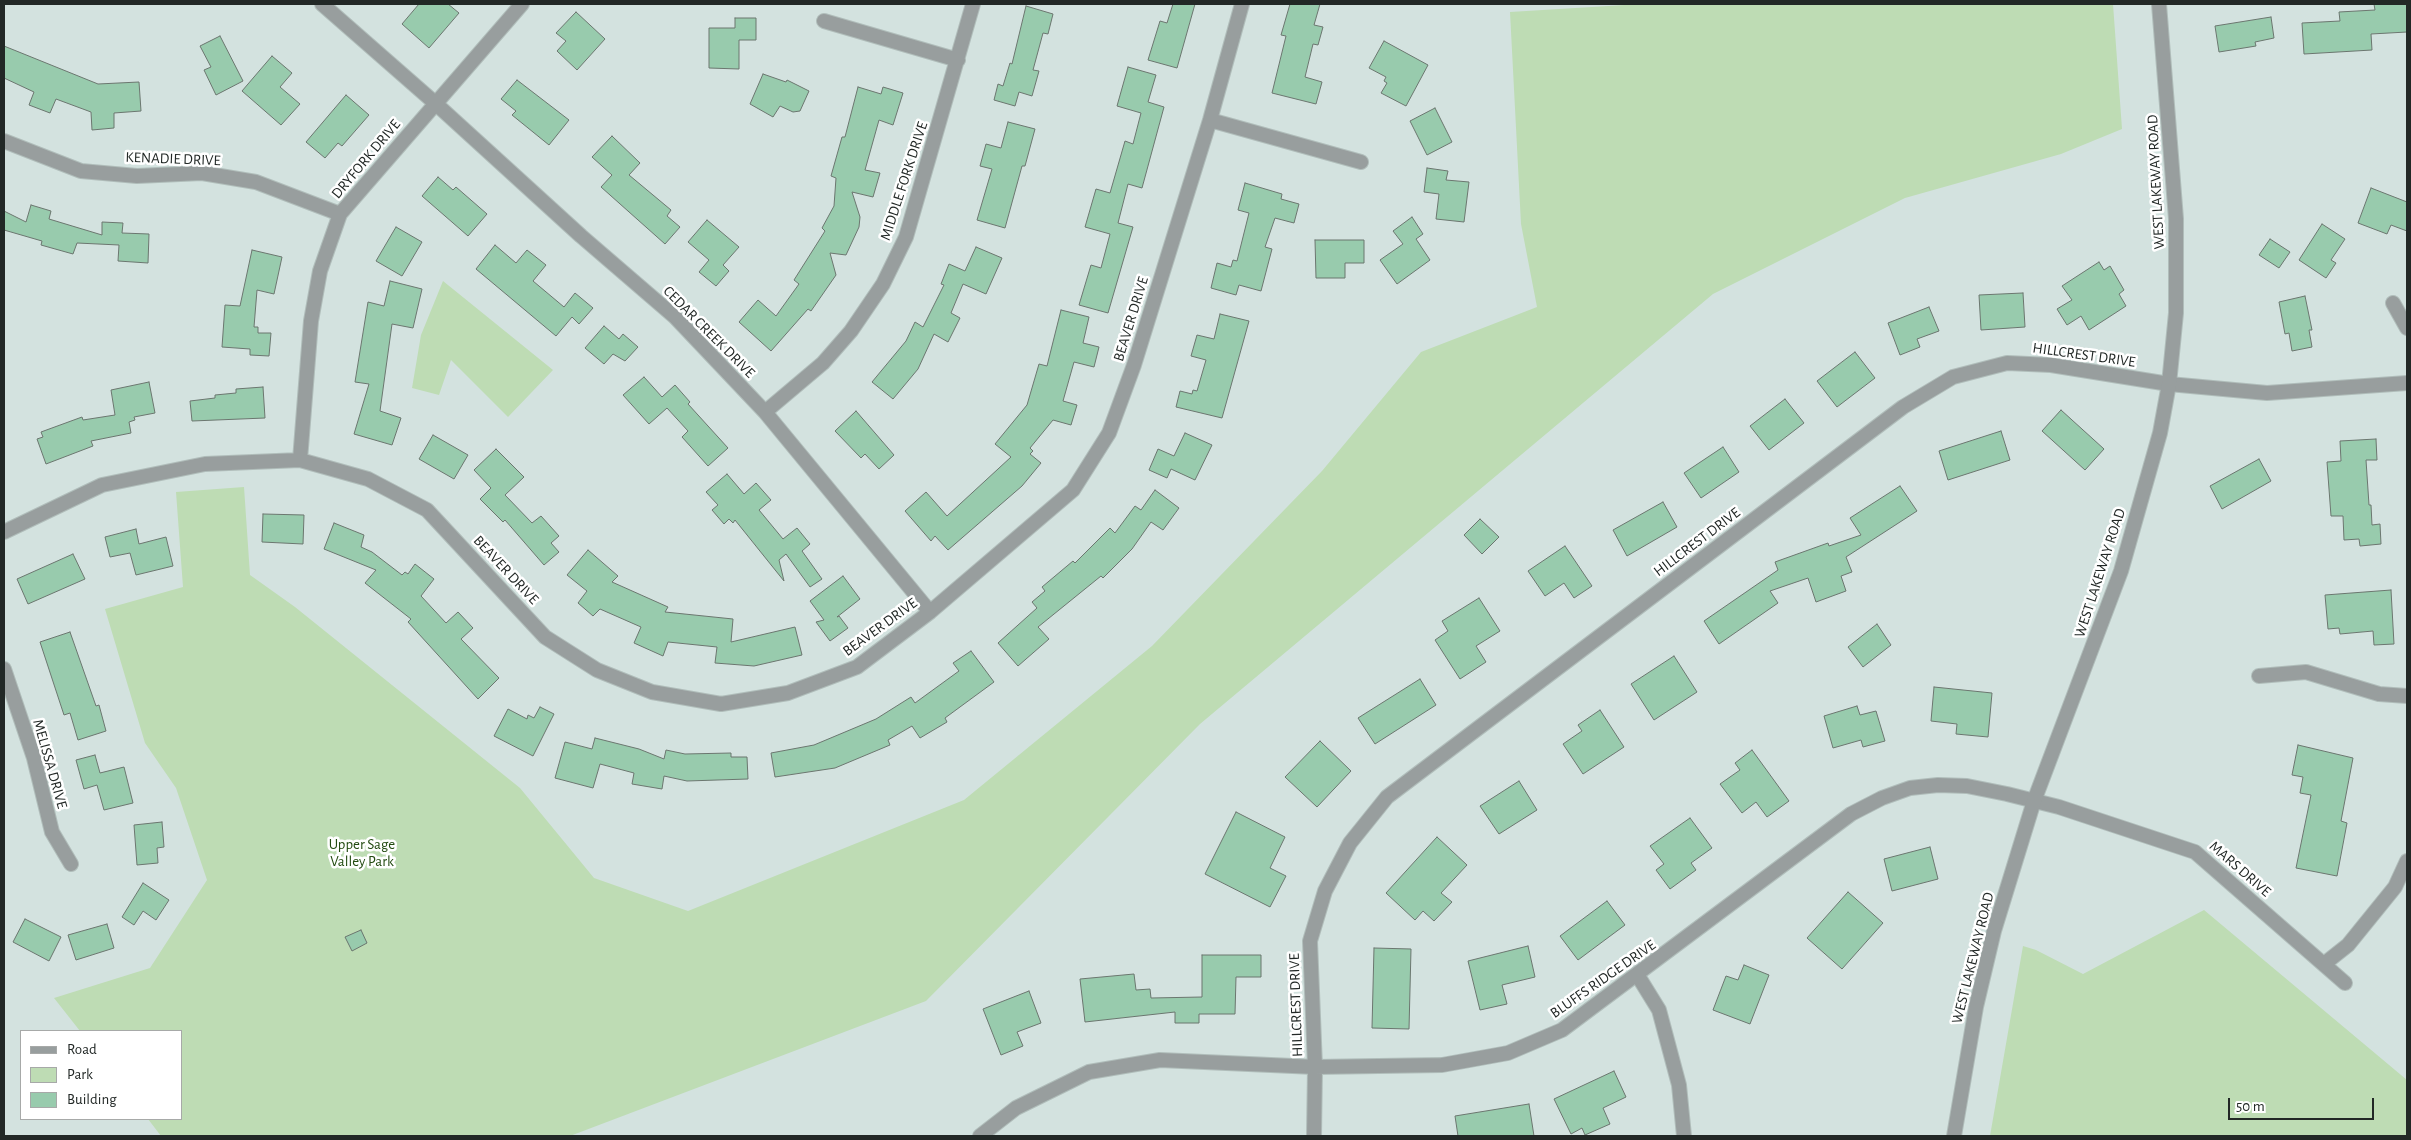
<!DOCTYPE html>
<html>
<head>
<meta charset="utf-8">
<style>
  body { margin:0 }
  #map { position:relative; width:2411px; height:1140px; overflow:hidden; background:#d3e2df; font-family:"Alegreya Sans",sans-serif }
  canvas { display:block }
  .frame { position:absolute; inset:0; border:5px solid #222826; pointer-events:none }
  .legend { position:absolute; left:20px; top:1030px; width:162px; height:90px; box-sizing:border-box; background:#fff; border:1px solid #a7a9a8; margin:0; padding:6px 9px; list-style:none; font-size:15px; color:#222826 }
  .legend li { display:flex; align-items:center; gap:10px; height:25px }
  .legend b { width:25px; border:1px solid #a7a9a8 }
  .scale { position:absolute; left:2228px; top:1098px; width:146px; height:22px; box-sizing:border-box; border:2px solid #222826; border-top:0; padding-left:6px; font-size:15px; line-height:18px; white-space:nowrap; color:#222826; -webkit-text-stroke:4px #fff; paint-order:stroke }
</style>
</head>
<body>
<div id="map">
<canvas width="2411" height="1140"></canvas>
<div class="frame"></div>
<ul class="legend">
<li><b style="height:6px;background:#989e9e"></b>Road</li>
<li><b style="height:14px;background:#bedcb4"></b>Park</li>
<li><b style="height:14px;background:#98cbad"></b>Building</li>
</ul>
<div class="scale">50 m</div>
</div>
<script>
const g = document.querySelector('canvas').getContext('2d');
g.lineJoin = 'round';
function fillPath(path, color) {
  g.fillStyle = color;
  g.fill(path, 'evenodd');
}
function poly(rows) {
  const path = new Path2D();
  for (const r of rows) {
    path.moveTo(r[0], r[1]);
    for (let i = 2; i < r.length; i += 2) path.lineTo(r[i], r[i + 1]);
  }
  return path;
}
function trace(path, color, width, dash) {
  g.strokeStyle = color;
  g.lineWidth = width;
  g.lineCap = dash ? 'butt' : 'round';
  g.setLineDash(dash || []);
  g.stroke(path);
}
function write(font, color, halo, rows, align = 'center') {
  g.font = font + ' "Alegreya Sans",sans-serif';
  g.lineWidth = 5;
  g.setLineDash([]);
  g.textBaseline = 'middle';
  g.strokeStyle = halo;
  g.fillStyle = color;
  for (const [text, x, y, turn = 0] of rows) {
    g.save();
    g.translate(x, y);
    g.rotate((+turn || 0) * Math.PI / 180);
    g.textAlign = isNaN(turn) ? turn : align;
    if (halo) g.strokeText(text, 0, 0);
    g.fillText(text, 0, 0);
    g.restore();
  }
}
fillPath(poly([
  [1641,4,2113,4,2122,129,2061,154,1905,198,1713,294,1200,724,926,1001,570,1136,161,1136,148,1119,181,1119,181,1031,80,1031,54,998,150,968,207,880,176,788,145,743,105,609,183,587,176,492,244,487,250,575,295,607,520,788,594,878,688,911,964,800,1152,646,1322,471,1421,352,1537,307,1521,224,1510,12],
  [443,281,553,370,508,417,451,360,439,395,412,388,421,335],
  [2204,910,2407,1080,2407,1136,1990,1136,2023,946,2036,950,2083,974]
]), '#bedcb4');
const building = poly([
  [419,4,448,4,459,13,429,48,402,24,419,4],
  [1173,4,1195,4,1177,68,1148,60,1160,21,1167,23,1173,4],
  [1290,4,1320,4,1314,25,1323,27,1318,45,1313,44,1305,77,1322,82,1316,104,1272,93,1286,36,1281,35,1290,4],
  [2374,4,2407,4,2407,32,2371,34,2372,50,2304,54,2302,23,2340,21,2339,12,2375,10,2374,4],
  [1026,6,1053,14,1048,34,1043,33,1033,70,1039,71,1032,96,1019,92,1015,106,994,100,998,84,1003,86,1010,63,1012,64,1026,6],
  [576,12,605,39,577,70,557,51,566,41,556,33,576,12],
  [2271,17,2274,38,2255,42,2256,46,2219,52,2215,26,2271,17],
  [735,18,756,18,756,40,739,40,739,69,709,68,709,28,735,28,735,18],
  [220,36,243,81,216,95,204,70,211,67,200,46,220,36],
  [1384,41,1428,65,1406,106,1381,93,1387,83,1384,81,1386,77,1369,68,1384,41],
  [4,46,98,84,139,82,141,111,114,113,114,128,92,130,91,112,56,99,50,113,29,105,34,92,4,78,4,46],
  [272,56,292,73,280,87,300,104,281,125,242,91,272,56],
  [1128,67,1156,75,1148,102,1164,107,1142,188,1128,184,1118,223,1133,227,1108,313,1079,305,1091,265,1101,268,1110,234,1085,227,1096,189,1110,193,1125,141,1133,144,1141,113,1117,106,1128,67],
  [763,74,786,82,787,80,809,91,800,111,793,112,780,106,773,117,750,104,763,74],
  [517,80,569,120,549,145,512,115,516,111,501,99,517,80],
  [858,87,881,94,883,87,903,93,893,125,879,120,865,170,880,173,873,197,852,192,860,217,859,227,846,255,830,253,836,275,811,311,808,309,771,351,739,322,758,300,776,316,799,284,794,280,825,231,822,228,834,206,836,178,831,176,842,137,845,137,858,87],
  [346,95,369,115,342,146,338,143,325,158,306,142,346,95],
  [1435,108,1452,142,1427,155,1410,121,1435,108],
  [1008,122,1035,129,1025,166,1022,166,1005,228,977,220,992,169,980,166,986,144,1001,148,1008,122],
  [612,136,640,163,629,175,671,210,667,216,680,227,665,244,601,187,612,175,592,157,612,136],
  [1427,168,1448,171,1446,180,1469,182,1464,222,1436,219,1439,194,1424,192,1427,168],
  [438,177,453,190,456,187,487,214,468,236,422,196,438,177],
  [1245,183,1282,194,1281,199,1299,204,1294,223,1275,218,1265,247,1272,249,1261,291,1239,285,1236,295,1211,288,1217,263,1231,267,1233,260,1237,261,1249,213,1238,210,1245,183],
  [2371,188,2407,202,2407,231,2391,225,2387,234,2358,223,2371,188],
  [31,205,51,211,49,219,102,235,102,222,123,223,122,233,149,234,148,263,118,261,119,245,77,243,73,254,41,245,42,241,4,230,4,211,26,222,31,205],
  [1412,217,1423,234,1416,239,1430,260,1397,284,1380,260,1403,244,1393,231,1412,217],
  [707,220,739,247,723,265,729,271,716,286,699,272,709,260,688,242,707,220],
  [2322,224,2345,239,2331,260,2336,263,2326,278,2299,260,2322,224],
  [396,227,422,242,402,276,376,261,396,227],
  [2270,239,2290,252,2279,268,2259,255,2270,239],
  [1315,240,1364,240,1364,263,1345,263,1345,278,1316,278,1315,240],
  [495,245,516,263,527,250,546,265,533,281,564,307,575,293,593,308,579,324,572,317,556,336,476,269,495,245],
  [976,247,1002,258,986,294,963,284,951,313,960,318,948,342,934,334,918,369,893,399,872,382,906,341,915,322,923,327,944,285,941,284,949,264,965,271,976,247],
  [252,250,282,257,274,294,257,290,254,327,258,327,258,333,271,333,269,356,250,355,250,349,222,347,225,305,240,306,252,250],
  [2099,262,2104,270,2110,266,2124,290,2119,294,2126,306,2089,330,2081,316,2067,325,2057,309,2072,300,2062,286,2099,262],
  [390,281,422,289,413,328,392,324,380,411,401,418,392,445,354,434,369,384,355,382,368,302,384,306,390,281],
  [2023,293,2025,327,1981,330,1979,295,2023,293],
  [2305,296,2312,330,2309,330,2312,347,2292,351,2289,333,2285,334,2279,302,2305,296],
  [1929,307,1939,331,1917,339,1920,347,1900,355,1888,323,1929,307],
  [1061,310,1089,317,1083,343,1099,347,1094,367,1074,362,1063,401,1077,405,1071,425,1053,420,1030,448,1033,451,1030,454,1041,463,1022,486,948,550,935,536,931,541,905,511,926,492,947,516,1011,457,995,444,1027,405,1039,364,1047,366,1061,310],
  [1220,314,1249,321,1222,418,1176,407,1180,391,1192,394,1193,390,1197,391,1206,360,1191,356,1197,335,1214,339,1220,314],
  [604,326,619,339,623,334,638,347,625,361,613,354,604,364,585,348,604,326],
  [1855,352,1875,378,1837,407,1817,381,1855,352],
  [644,377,662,397,675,385,690,402,688,404,728,448,708,466,682,437,688,431,667,408,649,424,623,395,644,377],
  [149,382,155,413,134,417,135,420,129,422,131,433,91,441,93,446,46,464,37,439,43,437,41,432,82,417,83,420,115,415,111,390,149,382],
  [263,387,265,418,192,421,190,401,215,398,215,395,236,393,236,389,263,387],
  [1785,399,1804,423,1769,450,1750,426,1785,399],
  [2061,410,2104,449,2085,470,2042,431,2061,410],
  [856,411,894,455,879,469,865,454,861,458,835,431,856,411],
  [2001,431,2010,460,1948,480,1939,451,2001,431],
  [1185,433,1212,445,1195,480,1171,469,1167,478,1149,470,1158,449,1174,456,1185,433],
  [433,435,468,455,454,479,419,459,433,435],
  [2376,439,2377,460,2366,460,2369,505,2371,505,2372,525,2380,524,2381,544,2360,546,2359,539,2344,540,2343,516,2331,516,2327,462,2341,461,2340,441,2376,439],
  [1723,447,1739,472,1701,498,1684,473,1723,447],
  [496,449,524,477,505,495,532,523,541,516,559,536,551,543,559,552,544,565,505,520,503,522,480,499,491,488,474,470,496,449],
  [2259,459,2271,481,2222,509,2210,486,2259,459],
  [727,474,744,494,756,483,771,500,759,510,783,539,797,528,810,544,802,551,822,579,810,587,786,554,779,560,784,581,735,520,733,523,729,519,724,524,712,510,718,505,706,492,727,474],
  [1900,486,1917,511,1846,557,1852,572,1841,576,1846,591,1816,602,1808,578,1770,591,1778,603,1719,644,1704,621,1778,570,1775,562,1828,543,1829,546,1861,535,1850,518,1900,486],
  [1155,490,1179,508,1163,530,1151,522,1132,549,1103,578,1101,576,1038,627,1049,639,1018,666,998,643,1037,608,1032,602,1045,591,1042,587,1073,561,1075,563,1110,528,1115,533,1135,506,1141,510,1155,490],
  [1663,502,1677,527,1627,556,1613,530,1663,502],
  [263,514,304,515,303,544,262,542,263,514],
  [1480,519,1499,537,1482,554,1464,535,1480,519],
  [334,523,364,535,361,547,372,552,402,575,405,572,408,574,415,564,434,579,421,596,446,623,458,612,473,628,461,639,499,678,478,699,408,622,411,619,365,583,376,570,324,549,334,523],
  [136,529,139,544,166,537,173,566,136,575,130,553,110,557,105,537,136,529],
  [1565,546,1592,586,1574,598,1564,583,1545,596,1528,571,1565,546],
  [588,550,618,576,612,582,668,607,665,612,733,619,731,642,795,627,802,655,754,666,715,663,717,647,668,642,663,656,634,643,641,627,600,609,593,616,578,603,587,591,567,575,588,550],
  [73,554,85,579,28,604,17,579,73,554],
  [843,576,860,599,837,617,839,616,848,628,830,641,816,622,824,620,810,601,843,576],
  [2391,590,2394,644,2374,645,2373,631,2340,634,2339,628,2328,629,2325,595,2391,590],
  [1479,598,1500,631,1476,646,1486,662,1460,679,1435,640,1448,631,1442,621,1479,598],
  [1877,624,1891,645,1863,667,1848,647,1877,624],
  [70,632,96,706,99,705,106,731,78,740,70,713,64,715,40,642,70,632],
  [971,651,994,682,945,718,947,722,920,738,912,726,888,740,890,745,835,768,775,777,771,753,814,745,876,719,911,697,915,703,959,671,953,663,971,651],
  [1674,656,1697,692,1654,720,1631,684,1674,656],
  [1420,679,1436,705,1375,744,1358,718,1420,679],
  [1934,687,1992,693,1988,737,1956,734,1957,724,1931,721,1934,687],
  [1857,706,1860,715,1876,711,1885,741,1863,747,1861,740,1833,748,1824,716,1857,706],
  [540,707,554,714,533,756,494,736,508,709,527,719,528,715,534,718,540,707],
  [1600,710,1624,747,1583,774,1563,744,1582,731,1578,725,1600,710],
  [595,738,639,749,664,759,666,750,685,754,731,753,731,757,747,757,748,779,687,781,664,776,662,789,632,784,634,773,600,764,593,788,555,778,565,742,592,749,595,738],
  [1320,741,1351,771,1317,807,1285,777,1320,741],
  [2298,745,2353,758,2341,821,2347,823,2337,876,2296,868,2311,795,2300,793,2303,777,2292,775,2298,745],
  [1752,750,1789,801,1767,817,1756,802,1742,813,1720,784,1740,770,1735,763,1752,750],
  [95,755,100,773,124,767,133,803,104,810,97,785,84,789,76,760,95,755],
  [1519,781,1537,810,1499,834,1480,806,1519,781],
  [1236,812,1285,837,1270,868,1286,876,1270,907,1205,874,1236,812],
  [1690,818,1712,848,1691,863,1696,870,1670,889,1656,870,1664,864,1650,846,1690,818],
  [162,822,164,847,157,848,158,863,137,865,134,825,162,822],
  [1437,837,1467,865,1441,893,1452,902,1434,921,1423,911,1415,920,1386,893,1437,837],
  [1930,847,1938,879,1892,891,1884,859,1930,847],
  [143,883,169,900,156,920,143,911,134,925,122,917,143,883],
  [1848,892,1883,923,1842,969,1807,938,1848,892],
  [1607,901,1625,925,1578,960,1560,936,1607,901],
  [25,919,61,937,49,961,13,942,25,919],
  [107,924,114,948,76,960,68,935,107,924],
  [361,930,367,943,352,951,345,937,361,930],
  [1528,946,1535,977,1502,985,1507,1004,1480,1010,1468,961,1528,946],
  [1374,948,1411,949,1409,1029,1372,1028,1374,948],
  [1202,955,1261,955,1261,977,1236,977,1235,1014,1199,1014,1199,1023,1175,1023,1175,1012,1085,1022,1080,979,1134,974,1136,990,1150,989,1151,998,1202,997,1202,955],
  [1744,965,1769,975,1750,1024,1713,1010,1726,976,1738,980,1744,965],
  [1029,991,1041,1023,1017,1032,1023,1046,1001,1055,983,1009,1029,991],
  [1614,1071,1626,1097,1603,1108,1610,1124,1585,1135,1582,1128,1571,1134,1554,1099,1614,1071],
  [1529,1104,1534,1136,1458,1136,1455,1116,1529,1104]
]);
fillPath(building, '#98cbad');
trace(building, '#6b766f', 1);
const minor = poly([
  [322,4,435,103,581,236,675,317,765,412,930,612],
  [824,21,958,60],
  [1210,120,1361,162],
  [4,141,81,171,137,176,202,173,256,182,340,214],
  [2393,303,2407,328],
  [765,412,823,363,851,331,883,284,906,237,973,4],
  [300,460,311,321,320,271,340,214,522,4],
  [4,532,102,485,205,464,300,460,368,479,427,510,545,637,597,670,652,692,721,704,788,693,857,667,930,612,1073,490,1109,433,1134,365,1210,120,1242,4],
  [4,669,34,758,52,832,71,864],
  [2259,676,2306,672,2379,694,2407,696],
  [2324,964,2348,945,2395,887,2407,861],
  [1638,976,1659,1010,1679,1085,1684,1136],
  [980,1136,1016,1108,1089,1072,1160,1060,1315,1067,1442,1065,1508,1053,1562,1030,1851,814,1882,798,1910,788,1938,785,1967,786,2007,794,2059,807,2195,852,2345,983],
  [1314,1136,1315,1067,1310,941,1325,891,1350,843,1387,797,1903,407,1953,377,2007,363,2051,365,2169,384,2267,393,2407,383]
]);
const tertiary = poly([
  [1954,1136,1976,1007,1994,931,2034,801,2121,571,2160,433,2169,384,2176,313,2176,219,2159,4]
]);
trace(minor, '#b0bdba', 16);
trace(tertiary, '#b0bdba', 16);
trace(minor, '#989e9e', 14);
trace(tertiary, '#989e9e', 14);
write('15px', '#222826', '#fff', [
  ["KENADIE DRIVE",173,159,2],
  ["DRYFORK DRIVE",366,159,-50],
  ["MIDDLE FORK DRIVE",904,181,-72],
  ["WEST LAKEWAY ROAD",2156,182,-93],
  ["BEAVER DRIVE",1131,319,-73],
  ["CEDAR CREEK DRIVE",709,332,45],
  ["HILLCREST DRIVE",2084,355,8],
  ["HILLCREST DRIVE",1697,542,-37],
  ["BEAVER DRIVE",506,570,47],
  ["WEST LAKEWAY ROAD",2100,573,-72],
  ["BEAVER DRIVE",880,627,-36],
  ["MELISSA DRIVE",50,764,74],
  ["MARS DRIVE",2240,869,41],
  ["WEST LAKEWAY ROAD",1973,958,-76],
  ["BLUFFS RIDGE DRIVE",1603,979,-35],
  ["HILLCREST DRIVE",1296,1005,-92]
]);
write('15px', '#234b11', '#fff', [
  ["Upper Sage",362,844],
  ["Valley Park",362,861]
]);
</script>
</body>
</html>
